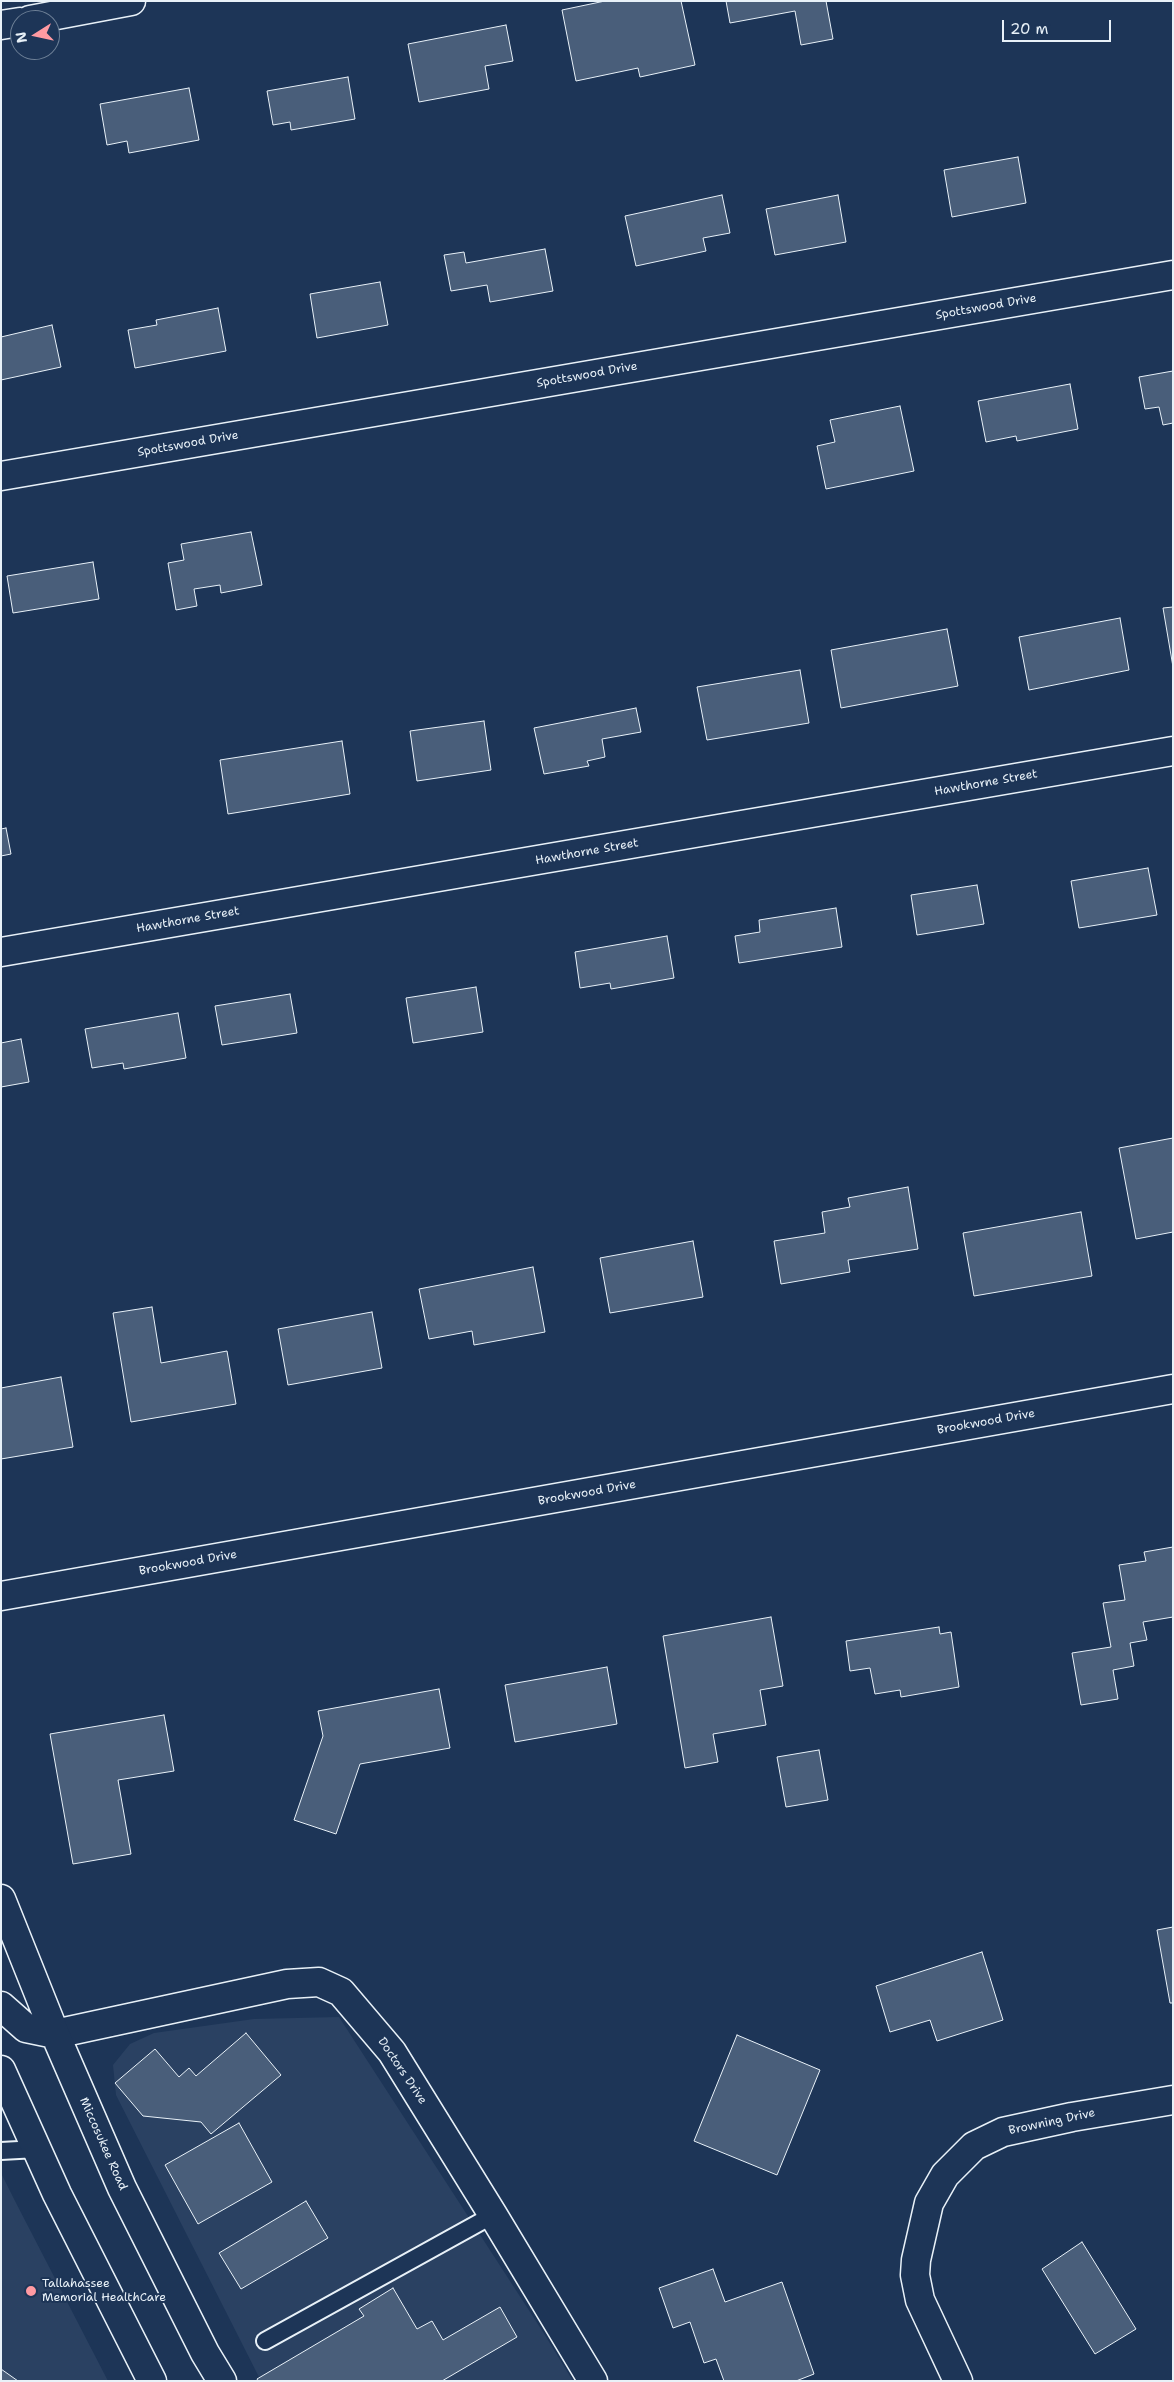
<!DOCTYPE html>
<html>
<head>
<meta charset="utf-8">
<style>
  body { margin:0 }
  #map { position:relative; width:1174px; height:2382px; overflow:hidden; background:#1d3557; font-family:"Shantell Sans",sans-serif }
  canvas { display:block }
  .frame { position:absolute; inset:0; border:2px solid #e8f1f8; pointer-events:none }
  .north { position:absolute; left:10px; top:10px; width:50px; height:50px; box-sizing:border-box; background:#1d3557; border:1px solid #6e8097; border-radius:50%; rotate:260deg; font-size:14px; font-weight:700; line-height:20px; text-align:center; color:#e8f1f8 }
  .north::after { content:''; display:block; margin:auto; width:18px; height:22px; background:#ff9aa2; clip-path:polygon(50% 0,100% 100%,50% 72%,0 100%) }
  .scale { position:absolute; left:1002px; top:20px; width:109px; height:22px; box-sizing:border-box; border:2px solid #e8f1f8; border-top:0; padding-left:6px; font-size:15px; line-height:18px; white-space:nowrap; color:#e8f1f8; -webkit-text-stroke:4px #1d3557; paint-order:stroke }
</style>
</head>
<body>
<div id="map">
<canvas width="1174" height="2382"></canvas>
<div class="frame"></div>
<div class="north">N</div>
<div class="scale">20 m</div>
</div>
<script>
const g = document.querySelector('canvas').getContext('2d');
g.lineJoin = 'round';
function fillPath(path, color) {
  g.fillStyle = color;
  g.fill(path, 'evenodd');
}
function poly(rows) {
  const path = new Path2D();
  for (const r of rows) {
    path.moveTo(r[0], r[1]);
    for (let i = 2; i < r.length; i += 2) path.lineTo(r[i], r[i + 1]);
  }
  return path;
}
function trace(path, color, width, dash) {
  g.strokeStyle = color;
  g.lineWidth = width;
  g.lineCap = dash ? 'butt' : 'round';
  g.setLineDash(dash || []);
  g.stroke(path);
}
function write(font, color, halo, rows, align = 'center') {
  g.font = font + ' "Shantell Sans",sans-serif';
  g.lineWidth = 4;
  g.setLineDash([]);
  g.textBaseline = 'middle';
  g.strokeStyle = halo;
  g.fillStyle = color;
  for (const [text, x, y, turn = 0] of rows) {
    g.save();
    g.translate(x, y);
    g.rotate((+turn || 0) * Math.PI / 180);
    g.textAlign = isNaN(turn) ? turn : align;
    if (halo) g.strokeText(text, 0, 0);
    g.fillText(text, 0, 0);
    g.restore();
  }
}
fillPath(poly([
  [339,2017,543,2332,573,2381,261,2381,116,2095,113,2065,130,2044,154,2033,254,2019],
  [1,2173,15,2201,108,2381,1,2381]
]), '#2a4162');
const building = poly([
  [605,1,681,1,695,65,640,77,638,68,576,81,562,10,605,1],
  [726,1,826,1,833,39,801,45,795,11,730,23,726,1],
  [506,25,513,61,485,66,489,89,419,102,408,44,506,25],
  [348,77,355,119,291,130,290,122,273,125,267,91,348,77],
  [189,88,199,140,129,153,127,141,107,145,100,104,189,88],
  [1018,157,1026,203,952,217,944,170,1018,157],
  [722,195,730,233,703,238,706,251,636,266,625,216,722,195],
  [838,195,846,242,775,255,766,209,838,195],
  [545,249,553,291,490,302,487,285,451,291,444,255,464,252,466,263,545,249],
  [380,282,388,325,317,338,310,294,380,282],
  [218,308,226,351,135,368,128,330,157,325,156,320,218,308],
  [52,325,61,367,1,380,1,337,52,325],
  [1173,371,1173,423,1163,425,1159,407,1145,409,1139,377,1173,371],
  [1070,384,1078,429,1017,441,1016,436,986,442,978,401,1070,384],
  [900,406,914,471,826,489,817,446,835,442,830,420,900,406],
  [251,532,262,585,221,593,220,585,194,589,197,606,176,610,168,563,184,560,181,544,251,532],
  [93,562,99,599,13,613,7,576,93,562],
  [1173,607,1173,667,1163,608,1173,607],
  [1120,618,1129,670,1029,690,1019,637,1120,618],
  [947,629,958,686,841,708,831,650,947,629],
  [800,670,809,723,707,740,697,687,800,670],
  [636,708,641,732,602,739,605,757,587,761,589,766,544,774,534,728,636,708],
  [484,721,491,770,417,781,410,731,484,721],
  [342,741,350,794,228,814,220,760,342,741],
  [6,828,11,854,1,856,1,829,6,828],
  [1148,868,1157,915,1079,928,1071,881,1148,868],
  [977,885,984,924,917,935,911,895,977,885],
  [836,908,842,947,739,963,735,936,760,932,759,920,836,908],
  [667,936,674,978,611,989,610,983,580,988,575,952,667,936],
  [476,987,483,1032,413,1043,406,998,476,987],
  [290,994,297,1033,222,1045,215,1006,290,994],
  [178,1013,186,1058,124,1069,123,1063,92,1068,85,1029,178,1013],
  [21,1039,29,1082,1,1087,1,1043,21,1039],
  [1173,1138,1173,1232,1136,1239,1119,1148,1173,1138],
  [908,1187,918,1249,848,1260,850,1272,781,1284,774,1241,825,1233,822,1212,850,1207,848,1198,908,1187],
  [1081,1212,1092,1276,974,1296,963,1233,1081,1212],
  [693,1241,703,1297,610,1313,600,1258,693,1241],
  [533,1267,545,1332,474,1345,472,1331,429,1339,419,1289,533,1267],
  [152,1307,161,1363,227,1351,236,1404,131,1422,113,1313,152,1307],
  [372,1312,382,1368,288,1385,278,1329,372,1312],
  [61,1377,73,1447,1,1459,1,1388,61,1377],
  [1173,1547,1173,1617,1143,1622,1147,1640,1130,1643,1134,1666,1113,1670,1118,1699,1081,1705,1072,1653,1111,1647,1103,1603,1125,1600,1119,1565,1146,1561,1144,1552,1173,1547],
  [771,1617,783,1686,760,1690,766,1725,713,1734,718,1762,685,1768,663,1636,771,1617],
  [939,1627,940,1634,951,1632,959,1687,901,1697,900,1690,875,1694,870,1668,850,1671,846,1641,939,1627],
  [607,1667,617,1724,515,1742,505,1685,607,1667],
  [439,1689,450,1748,360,1764,336,1834,294,1820,323,1736,318,1711,439,1689],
  [164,1715,174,1771,118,1780,131,1854,73,1864,50,1734,164,1715],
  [819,1750,828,1800,786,1807,777,1757,819,1750],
  [1173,1927,1173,2003,1170,2003,1157,1930,1173,1927],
  [982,1952,1003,2020,937,2041,930,2020,890,2032,876,1986,982,1952],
  [246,2033,281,2075,211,2134,201,2122,143,2116,115,2083,155,2049,179,2077,189,2068,196,2076,246,2033],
  [737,2035,820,2070,777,2175,694,2141,737,2035],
  [239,2123,272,2182,198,2224,165,2165,239,2123],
  [306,2201,328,2238,241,2289,219,2253,306,2201],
  [1082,2242,1136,2329,1095,2354,1042,2269,1082,2242],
  [713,2269,725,2302,782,2282,814,2374,796,2381,724,2381,716,2359,704,2363,690,2322,673,2328,659,2288,713,2269],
  [393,2288,417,2329,432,2321,443,2340,500,2307,517,2337,442,2381,258,2381,257,2379,364,2316,359,2309,393,2288],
  [1,2369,18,2381,1,2381,1,2369]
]);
fillPath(building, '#495e7a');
trace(building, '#e8f1f8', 1);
const service = poly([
  [1,2151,37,2149],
  [265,2341,493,2215]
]);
const minor = poly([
  [30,20,131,1],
  [1,25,20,22],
  [1,476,1173,275],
  [1,952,1173,751],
  [1,1596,1173,1389],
  [55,2034,287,1984,319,1982,341,1992,392,2052,493,2215,593,2381],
  [958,2381,920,2300,915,2275,916,2260,929,2203,945,2175,974,2146,1003,2132,1072,2117,1173,2100]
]);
const tertiary = poly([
  [1,1899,55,2034,122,2188,205,2353,222,2381],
  [1,2006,26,2028,55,2034],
  [1,2070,57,2194,152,2381]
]);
trace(service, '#e8f1f8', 20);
trace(minor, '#e8f1f8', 31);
trace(tertiary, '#e8f1f8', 31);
trace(service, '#1d3557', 16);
trace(minor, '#1d3557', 28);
trace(tertiary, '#1d3557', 28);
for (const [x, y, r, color] of [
  [31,2291,6,"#ff9aa2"]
]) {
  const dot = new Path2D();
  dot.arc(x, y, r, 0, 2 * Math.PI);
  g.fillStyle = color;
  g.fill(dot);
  trace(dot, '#1d3557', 2);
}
write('12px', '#e8f1f8', '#1d3557', [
  ["Spottswood Drive",986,307,-10],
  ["Spottswood Drive",587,375,-10],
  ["Spottswood Drive",188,444,-10],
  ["Hawthorne Street",986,783,-10],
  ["Hawthorne Street",587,852,-10],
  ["Hawthorne Street",188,920,-10],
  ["Brookwood Drive",986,1422,-10],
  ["Brookwood Drive",587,1493,-10],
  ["Brookwood Drive",188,1563,-10],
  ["Doctors Drive",402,2071,56],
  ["Browning Drive",1052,2122,-12],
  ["Miccosukee Road",103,2144,66]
]);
write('12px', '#e8f1f8', '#1d3557', [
  ["Tallahassee",42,2284],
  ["Memorial HealthCare",42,2298]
], 'left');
</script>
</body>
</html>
